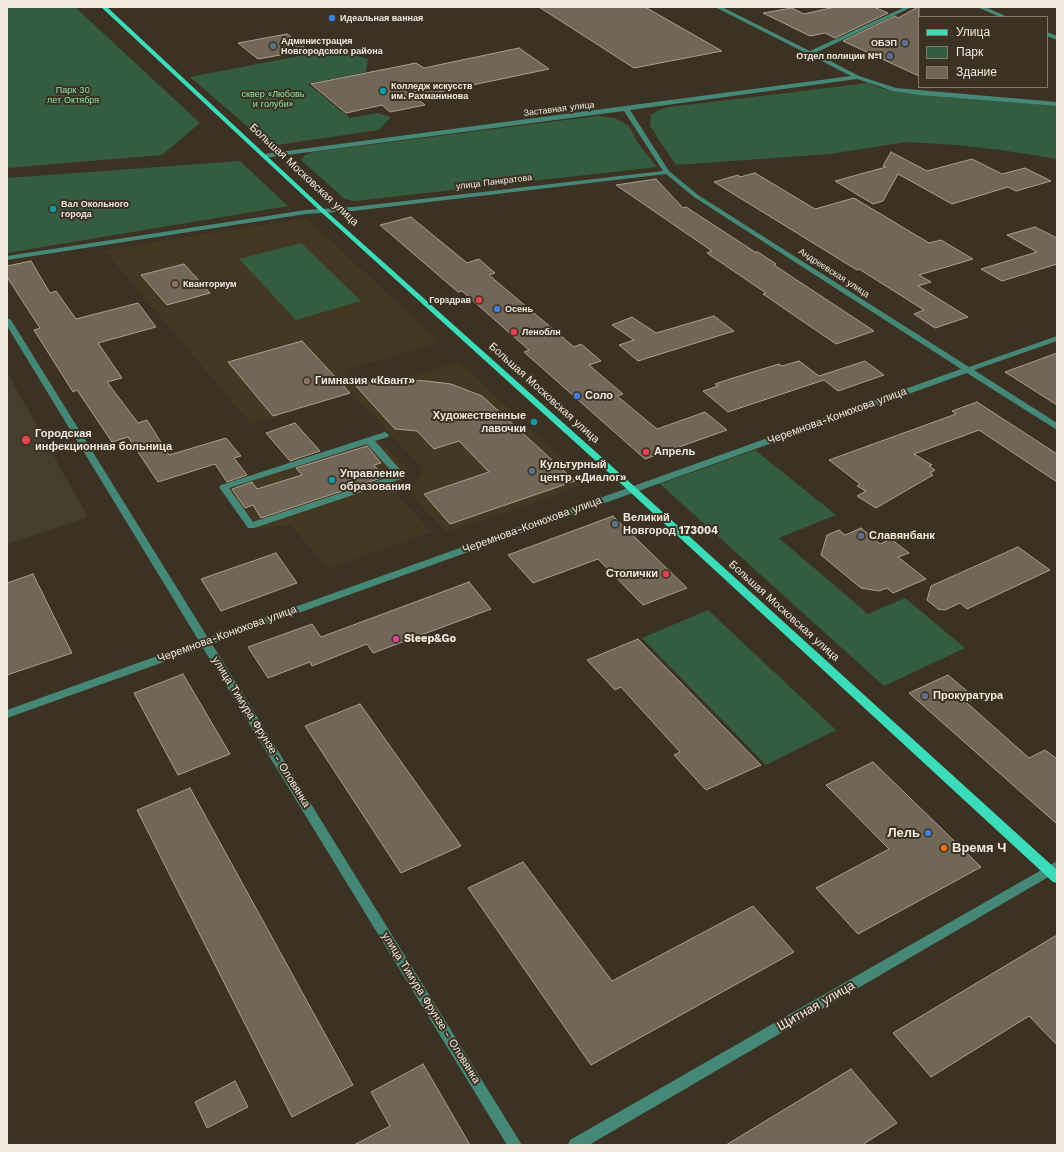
<!DOCTYPE html>
<html>
<head>
<meta charset="utf-8">
<style>
  body { margin:0 }
  #map { position:relative; width:1064px; height:1152px; overflow:hidden; background:#3c3223; font-family:"Work Sans",sans-serif }
  canvas { display:block }
  .frame { position:absolute; inset:0; border:8px solid #efe9df; pointer-events:none }
  .legend { position:absolute; left:918px; top:16px; width:130px; height:72px; box-sizing:border-box; background:#3c3223; border:1px solid #847b6e; margin:0; padding:5px 7px; list-style:none; font-size:12px; color:#efe9df }
  .legend li { display:flex; align-items:center; gap:8px; height:20px }
  .legend b { width:20px; border:1px solid #847b6e }
</style>
</head>
<body>
<div id="map">
<canvas width="1064" height="1152"></canvas>
<div class="frame"></div>
<ul class="legend">
<li><b style="height:5px;background:#3bdcb9"></b>Улица</li>
<li><b style="height:11px;background:#345c3f"></b>Парк</li>
<li><b style="height:11px;background:#726756"></b>Здание</li>
</ul>
</div>
<script>
const g = document.querySelector('canvas').getContext('2d');
g.lineJoin = 'round';
function fillPath(path, color) {
  g.fillStyle = color;
  g.fill(path, 'evenodd');
}
function poly(rows) {
  const path = new Path2D();
  for (const r of rows) {
    path.moveTo(r[0], r[1]);
    for (let i = 2; i < r.length; i += 2) path.lineTo(r[i], r[i + 1]);
  }
  return path;
}
function trace(path, color, width, dash) {
  g.strokeStyle = color;
  g.lineWidth = width;
  g.lineCap = dash ? 'butt' : 'round';
  g.setLineDash(dash || []);
  g.stroke(path);
}
function write(font, color, halo, rows, align = 'center') {
  g.font = font + ' "Work Sans",sans-serif';
  g.lineWidth = 4;
  g.setLineDash([]);
  g.textBaseline = 'middle';
  g.strokeStyle = halo;
  g.fillStyle = color;
  for (const [text, x, y, turn = 0] of rows) {
    g.save();
    g.translate(x, y);
    g.rotate((+turn || 0) * Math.PI / 180);
    g.textAlign = isNaN(turn) ? turn : align;
    if (halo) g.strokeText(text, 0, 0);
    g.fillText(text, 0, 0);
    g.restore();
  }
}
fillPath(poly([
  [306,218,440,342,346,370,364,389,251,424,104,250],
  [459,362,589,483,446,533,410,493,424,469,351,394],
  [375,437,409,469,398,495,431,532,327,569,291,525,250,529,221,487]
]), '#443822');
fillPath(poly([
  [7,372,88,517,7,544]
]), '#453e2e');
fillPath(poly([
  [7,7,75,7,200,123,162,155,7,168],
  [336,49,368,59,366,72,308,84,350,118,377,113,391,117,379,130,270,146,190,77],
  [868,83,880,88,911,94,1057,106,1057,160,1052,158,1000,150,956,145,906,142,830,154,676,165,659,140,650,125,651,115,661,109,670,107],
  [597,116,615,118,629,126,638,143,657,167,355,201,345,199,301,160,305,155,313,152],
  [240,161,288,206,7,253,7,178],
  [301,243,361,301,296,320,239,259],
  [755,450,836,515,779,538,868,614,905,598,965,648,884,686,660,484],
  [708,610,836,730,766,765,642,638]
]), '#345c3f');
const building = poly([
  [539,7,645,7,722,51,634,68,539,7],
  [835,7,874,7,888,13,835,38,825,33,810,36,763,13,792,8,804,14,835,7],
  [918,7,919,7,919,76,843,41,895,16,898,18,918,7],
  [287,34,308,50,258,59,238,43,287,34],
  [519,48,549,69,415,97,425,105,390,112,382,105,346,113,311,84,416,63,424,68,519,48],
  [891,152,927,171,972,159,1002,174,1025,168,1051,181,1016,191,1008,187,952,204,898,174,883,201,873,204,835,181,886,167,883,166,891,152],
  [755,173,815,209,854,198,929,243,941,240,973,259,919,275,931,282,918,286,968,317,935,328,914,314,924,310,859,269,857,270,714,182,738,175,740,177,755,173],
  [656,179,683,208,686,207,755,252,758,252,776,264,774,265,874,331,836,344,763,294,766,293,707,253,712,251,616,185,656,179],
  [411,217,467,263,479,259,495,273,489,275,574,347,581,344,601,361,589,365,623,394,617,396,657,429,705,412,727,430,645,459,524,352,529,350,462,291,458,292,380,225,411,217],
  [1035,227,1057,238,1057,264,1002,281,981,269,1037,252,1007,235,1035,227],
  [31,261,50,293,56,291,76,319,138,303,156,327,98,343,122,378,107,382,138,423,147,420,169,455,226,438,241,456,234,458,247,475,227,482,215,464,158,482,128,437,112,442,77,390,73,392,34,330,40,328,7,277,7,266,31,261],
  [184,264,210,293,167,305,141,275,184,264],
  [714,316,734,331,638,361,619,345,634,340,612,325,632,317,656,333,714,316],
  [302,341,350,393,273,416,228,362,302,341],
  [1057,353,1057,405,1005,372,1057,353],
  [799,361,819,376,865,361,884,375,838,391,824,380,728,412,703,391,718,386,715,384,733,378,779,364,782,366,799,361],
  [380,378,385,384,405,380,426,381,451,384,482,396,575,481,450,524,424,494,489,472,459,441,434,449,417,431,395,429,355,385,380,378],
  [977,402,1057,454,1057,482,979,430,914,454,932,465,929,466,935,470,930,473,933,475,876,508,857,496,866,491,857,486,860,484,829,460,956,414,952,411,977,402],
  [295,423,320,451,290,461,266,433,295,423],
  [367,446,381,463,374,465,384,477,261,518,253,505,245,508,232,489,252,482,257,489,302,475,296,468,367,446],
  [613,516,687,588,643,605,598,559,533,583,508,555,613,516],
  [861,528,880,544,891,539,909,553,898,557,926,579,893,593,887,588,879,591,861,588,821,555,827,535,839,530,845,535,861,528],
  [1018,547,1050,570,967,609,960,603,945,610,938,609,927,600,931,586,1018,547],
  [276,553,297,583,221,611,201,579,276,553],
  [33,574,72,653,7,675,7,583,33,574],
  [469,582,491,609,373,653,367,644,312,666,310,662,268,678,248,647,312,624,321,637,469,582],
  [638,639,761,765,706,790,674,755,680,752,621,687,615,690,587,660,638,639],
  [183,674,230,754,178,775,134,693,183,674],
  [948,675,975,698,967,703,1029,758,1045,750,1057,759,1057,824,909,693,948,675],
  [360,704,461,846,401,873,305,726,360,704],
  [873,762,981,867,858,934,816,888,889,849,826,785,873,762],
  [190,788,353,1085,292,1117,137,810,190,788],
  [523,862,612,981,753,906,794,952,591,1065,468,888,523,862],
  [1057,935,1057,1045,1029,1016,931,1077,893,1033,1057,935],
  [423,1064,470,1145,354,1145,390,1126,371,1092,423,1064],
  [851,1069,897,1123,862,1145,726,1145,851,1069],
  [235,1081,248,1107,207,1128,195,1102,235,1081]
]);
fillPath(building, '#726756');
trace(building, '#aba08d', 1);
fillPath(poly([
  [715,7,722,7,810,51,905,7,912,7,815,53,859,76,896,88,1057,102,1057,106,919,95,893,91,857,79,630,110,669,171,698,195,969,367,1057,336,1057,341,974,370,1057,423,1057,430,967,373,212,644,522,1145,507,1145,203,648,7,718,7,710,199,641,7,326,7,318,11,320,208,638,961,369,694,197,666,174,353,211,306,214,7,260,7,256,306,210,353,207,663,171,624,111,264,158,261,156,264,154,851,76,715,7],
  [977,7,985,7,1008,17,1000,17,977,7],
  [1047,32,1057,36,1057,40,1047,36,1047,32],
  [385,432,389,435,388,437,375,441,404,474,406,476,404,478,254,528,248,528,219,487,221,485,385,432],
  [367,444,395,475,253,522,229,488,367,444],
  [1057,861,1057,872,589,1145,568,1145,570,1140,1057,861]
]), '#468877');
fillPath(poly([
  [101,7,107,7,325,210,635,487,1057,870,1057,883,1053,882,629,491,321,212,101,7]
]), '#3bdcb9');
for (const [x, y, r, color] of [
  [332,18,4,"#3f7fe0"],
  [905,43,4,"#5c6f8a"],
  [273,46,4,"#5c6f8a"],
  [890,56,4,"#5c6f8a"],
  [383,91,4,"#0f9aa8"],
  [53,209,4,"#0f9aa8"],
  [175,284,4,"#8d6e63"],
  [479,300,4,"#e0444e"],
  [497,309,4,"#3f7fe0"],
  [514,332,4,"#e0444e"],
  [307,381,4,"#8d6e63"],
  [577,396,4,"#3f7fe0"],
  [534,422,4,"#0f9aa8"],
  [26,440,5,"#e0444e"],
  [646,452,4,"#e0444e"],
  [532,471,4,"#5c6f8a"],
  [332,480,4,"#0f9aa8"],
  [615,524,4,"#5c6f8a"],
  [861,536,4,"#5c6f8a"],
  [666,574,4,"#e0444e"],
  [396,639,4,"#d1479c"],
  [925,696,4,"#5c6f8a"],
  [928,833,4,"#3f7fe0"],
  [944,848,4,"#e8710a"]
]) {
  const dot = new Path2D();
  dot.arc(x, y, r, 0, 2 * Math.PI);
  g.fillStyle = color;
  g.fill(dot);
  trace(dot, '#3c3223', 1.5);
}
write('bold 9px', '#efe9df', '#3c3223', [
  ["Идеальная ванная",340,18],
  ["Администрация",281,41],
  ["Новгородского района",281,51],
  ["ОБЭП",897,43,"right"],
  ["Отдел полиции №1",882,56,"right"],
  ["Колледж искусств",391,86],
  ["им. Рахманинова",391,96],
  ["Вал Окольного",61,204],
  ["города",61,214],
  ["Кванториум",183,284],
  ["Горздрав",471,300,"right"],
  ["Осень",505,309],
  ["Леноблн",522,332]
], 'left');
write('9px', '#85e5a0', '#3c3223', [
  ["Парк 30",73,90],
  ["лет Октября",73,100],
  ["сквер «Любовь",273,94],
  ["и голуби»",273,104]
]);
write('9px', '#efe9df', '#3c3223', [
  ["Заставная улица",559,109,-7],
  ["улица Панкратова",494,182,-7],
  ["Андреевская улица",834,273,33]
]);
write('11px', '#efe9df', '#3c3223', [
  ["Большая Московская улица",304,175,43],
  ["Большая Московская улица",544,393,42],
  ["Черемнова-Конюхова улица",837,416,-20],
  ["Черемнова-Конюхова улица",532,525,-20],
  ["Большая Московская улица",784,611,42],
  ["Черемнова-Конюхова улица",227,634,-20],
  ["улица Тимура Фрунзе - Оловянка",261,732,58],
  ["улица Тимура Фрунзе - Оловянка",431,1008,58]
]);
write('bold 11px', '#efe9df', '#3c3223', [
  ["Гимназия «Квант»",315,381],
  ["Соло",585,396],
  ["Художественные",526,416,"right"],
  ["лавочки",526,429,"right"],
  ["Городская",35,434],
  ["инфекционная больница",35,447],
  ["Апрель",654,452],
  ["Культурный",540,465],
  ["центр «Диалог»",540,478],
  ["Управление",340,474],
  ["образования",340,487],
  ["Великий",623,518],
  ["Новгород 173004",623,531],
  ["Славянбанк",869,536],
  ["Столички",658,574,"right"],
  ["Sleep&Go",404,639],
  ["Прокуратура",933,696]
], 'left');
write('bold 13px', '#efe9df', '#3c3223', [
  ["Лель",920,833],
  ["Время Ч",952,848,"left"]
], 'right');
write('13px', '#efe9df', '#3c3223', [
  ["Щитная улица",816,1006,-30]
]);
</script>
</body>
</html>
